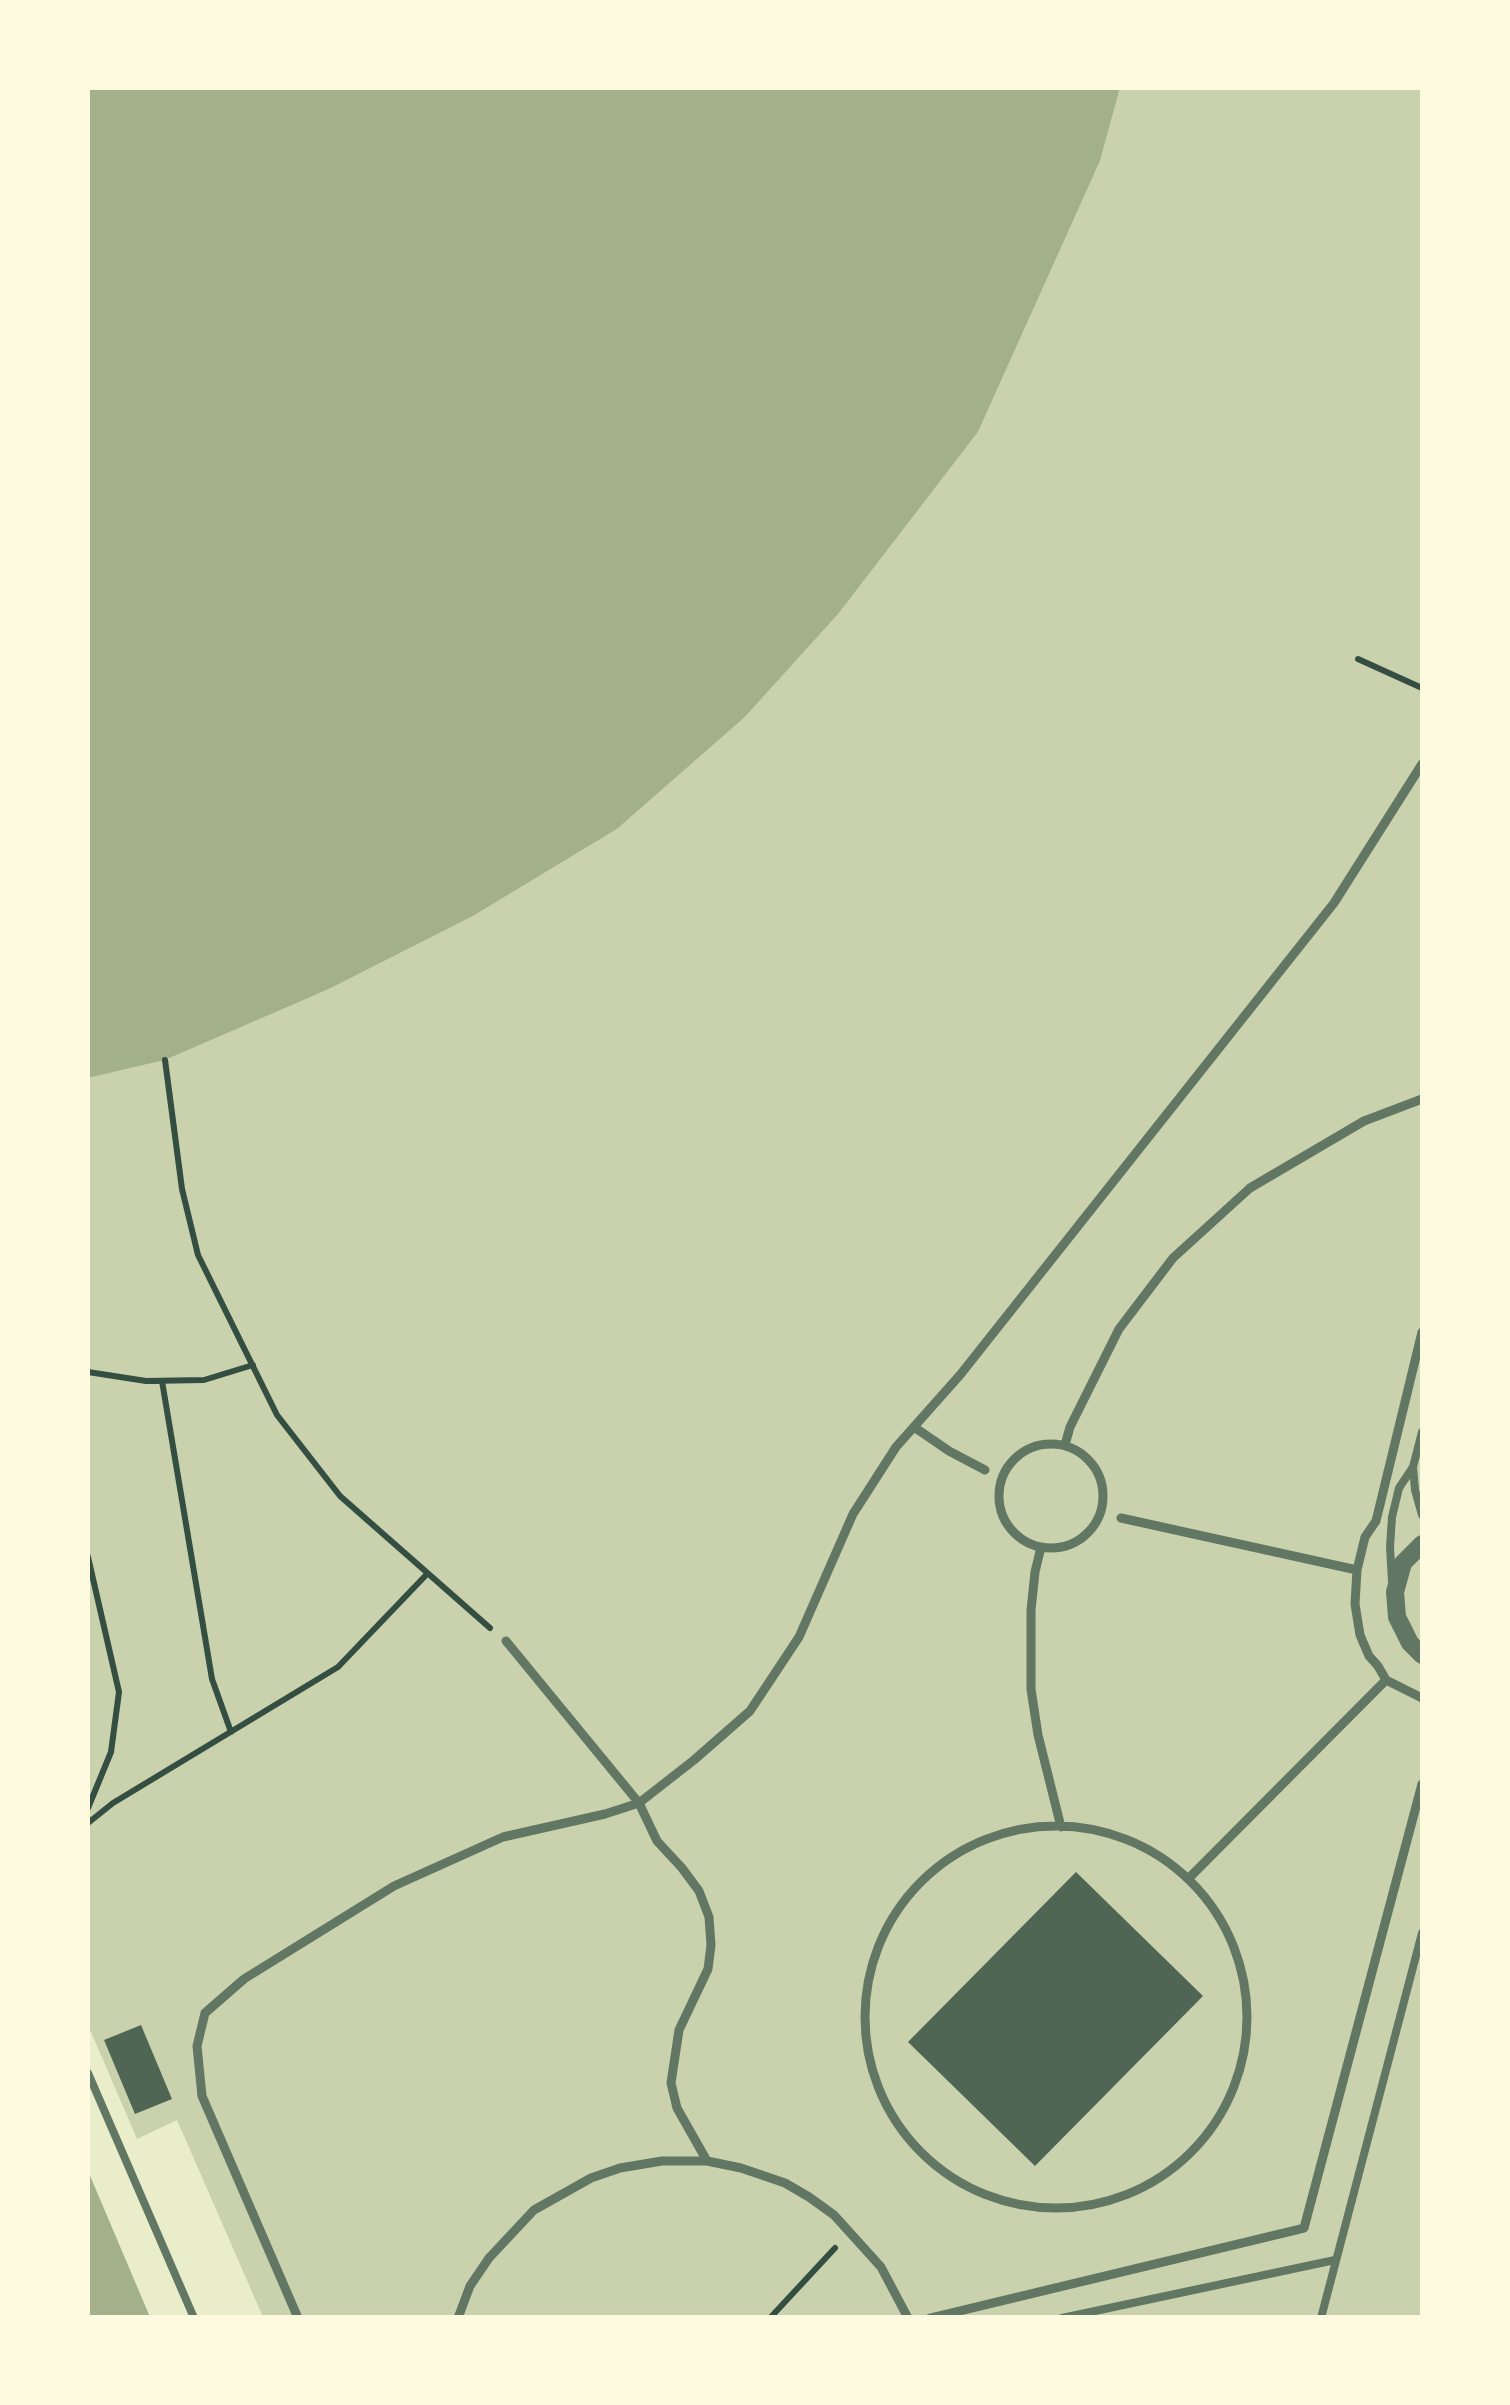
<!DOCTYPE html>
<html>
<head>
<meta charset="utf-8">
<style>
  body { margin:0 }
  #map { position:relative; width:1510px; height:2405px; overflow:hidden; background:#e9edc9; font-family:"PT Serif",serif }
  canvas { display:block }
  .frame { position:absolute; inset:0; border:90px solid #fefae0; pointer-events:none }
</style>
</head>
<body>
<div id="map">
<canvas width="1510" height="2405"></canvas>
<div class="frame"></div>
</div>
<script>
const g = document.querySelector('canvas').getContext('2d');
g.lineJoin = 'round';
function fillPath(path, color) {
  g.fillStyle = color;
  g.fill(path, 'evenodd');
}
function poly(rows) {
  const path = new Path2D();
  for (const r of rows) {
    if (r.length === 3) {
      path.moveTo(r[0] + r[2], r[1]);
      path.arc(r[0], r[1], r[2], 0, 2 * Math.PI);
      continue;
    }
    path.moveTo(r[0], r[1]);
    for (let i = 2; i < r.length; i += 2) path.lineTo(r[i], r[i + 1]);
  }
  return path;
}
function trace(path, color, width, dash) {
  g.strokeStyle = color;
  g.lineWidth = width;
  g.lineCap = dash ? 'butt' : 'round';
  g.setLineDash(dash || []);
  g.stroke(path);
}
fillPath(poly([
  [1120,88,1422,88,1422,2317,263,2317,177,2120,137,2139,88,2025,88,1078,165,1060,329,989,473,916,617,829,745,717,839,613,978,432,1100,161]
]), '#cad2ad');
fillPath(poly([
  [88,88,1120,88,1100,161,978,432,839,613,745,717,617,829,473,916,329,989,165,1060,88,1078],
  [88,2171,150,2317,88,2317]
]), '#a3b18a');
fillPath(poly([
  [1076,1872,1203,1996,1035,2166,908,2042],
  [141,2025,172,2099,135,2114,104,2040]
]), '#4f6655');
trace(poly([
  [1358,659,1422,688],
  [165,1060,182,1189,198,1255,277,1415,340,1496,490,1628],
  [88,1372,146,1381,204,1380,253,1365],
  [162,1381,212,1679,231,1732],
  [88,1557,119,1692,111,1752,88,1808],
  [88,1823,113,1803,338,1667,427,1574],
  [770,2318,835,2248]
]), '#344e41', 6);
trace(poly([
  [1413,1467,1415,1490,1422,1515],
  [1392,1581,1390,1547,1392,1517,1399,1488,1413,1467,1422,1432],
  [88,2073,194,2318],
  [1062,2318,1335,2260],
  [1321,2318,1422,1933]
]), '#617663', 8);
trace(poly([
  [1422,1332,1376,1521,1365,1537,1357,1570,1355,1604,1360,1635,1369,1656,1378,1666,1386,1680,1422,1698],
  [914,1427,949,1451,985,1470],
  [1051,1496,52],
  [1065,1445,1070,1427,1119,1329,1173,1258,1250,1188,1364,1121,1422,1099],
  [1121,1518,1357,1570],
  [1041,1547,1035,1572,1031,1610,1031,1689,1038,1735,1061,1827],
  [506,1641,639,1803,657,1841,682,1868,699,1891,709,1917,711,1945,708,1969,679,2030,671,2083,677,2108,707,2161],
  [1056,2017,191],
  [1188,1879,1386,1680],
  [298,2318,202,2096,197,2046,205,2013,244,1979,394,1886,503,1837,605,1814,639,1803,694,1760,750,1711,799,1637,853,1514,896,1447,960,1375,1334,903,1422,764],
  [458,2318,470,2286,489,2258,534,2210,591,2178,620,2168,662,2161,707,2161,741,2168,785,2183,809,2197,834,2215,881,2267,908,2318],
  [930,2318,1304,2228,1422,1784]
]), '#617663', 9);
trace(poly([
  [1422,1544,1403,1563,1395,1592,1397,1617,1410,1643,1422,1655]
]), '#617663', 18);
</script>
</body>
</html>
